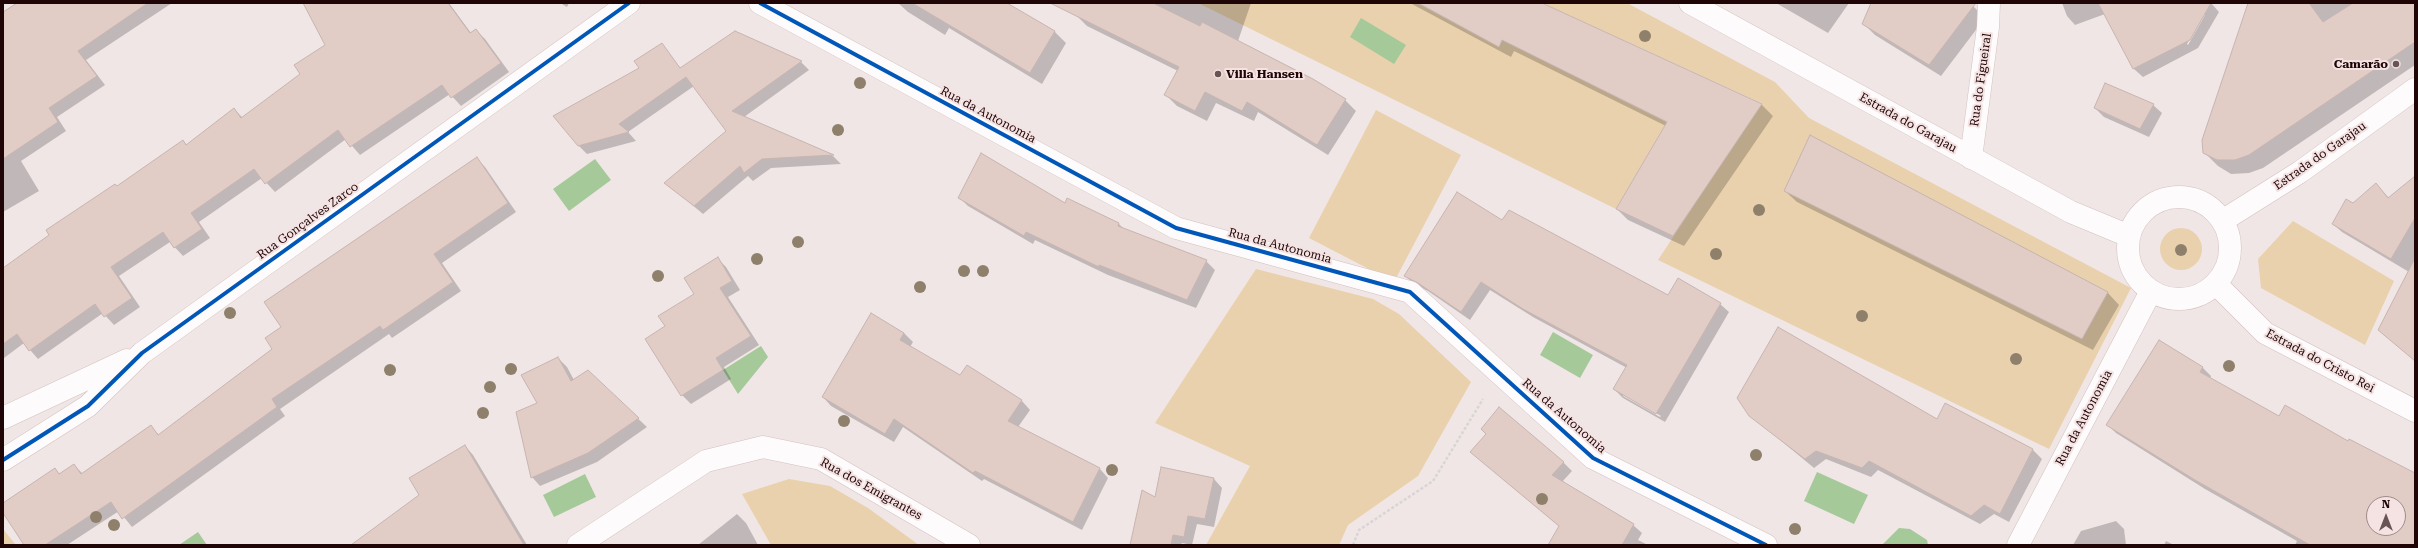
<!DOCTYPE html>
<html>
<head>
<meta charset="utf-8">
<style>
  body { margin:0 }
  #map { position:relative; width:2418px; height:548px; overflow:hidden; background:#f0e6e6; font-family:"Roboto Serif",serif }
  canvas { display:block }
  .frame { position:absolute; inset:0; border:4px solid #200507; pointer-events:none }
  .north { position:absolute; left:2366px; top:496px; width:40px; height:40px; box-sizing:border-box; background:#f4e3e2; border:1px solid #9f8a8a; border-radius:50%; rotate:0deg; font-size:11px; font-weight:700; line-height:16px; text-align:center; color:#200507 }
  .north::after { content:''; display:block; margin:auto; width:14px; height:18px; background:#695455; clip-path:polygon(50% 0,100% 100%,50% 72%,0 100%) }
</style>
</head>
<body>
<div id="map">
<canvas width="2418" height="548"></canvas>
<div class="frame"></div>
<div class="north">N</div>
</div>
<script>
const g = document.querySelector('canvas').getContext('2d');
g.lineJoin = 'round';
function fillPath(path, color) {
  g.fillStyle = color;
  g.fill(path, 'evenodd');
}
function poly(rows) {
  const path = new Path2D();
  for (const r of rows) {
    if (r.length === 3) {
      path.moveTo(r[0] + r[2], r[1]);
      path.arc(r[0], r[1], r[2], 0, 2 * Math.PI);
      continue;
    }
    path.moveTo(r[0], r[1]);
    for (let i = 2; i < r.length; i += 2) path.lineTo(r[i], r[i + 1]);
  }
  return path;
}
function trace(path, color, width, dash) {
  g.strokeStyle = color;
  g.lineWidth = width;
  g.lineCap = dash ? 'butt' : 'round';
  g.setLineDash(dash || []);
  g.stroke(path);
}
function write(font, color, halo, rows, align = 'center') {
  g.font = font + ' "Roboto Serif",serif';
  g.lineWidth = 4;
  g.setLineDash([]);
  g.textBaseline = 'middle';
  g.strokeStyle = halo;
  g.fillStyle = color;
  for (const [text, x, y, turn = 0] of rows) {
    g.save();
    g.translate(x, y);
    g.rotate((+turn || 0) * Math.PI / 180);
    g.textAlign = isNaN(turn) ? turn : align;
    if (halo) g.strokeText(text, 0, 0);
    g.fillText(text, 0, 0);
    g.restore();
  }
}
fillPath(poly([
  [1198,3,1418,3,1499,47,1519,3,1537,3,1521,49,1667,122,1616,209],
  [1542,3,1627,3,1775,82,1809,118,2131,288,2049,449,1658,260,1761,103],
  [1376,110,1461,155,1394,282,1309,238],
  [2293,221,2394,281,2365,345,2261,288,2258,259],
  [2181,249,21],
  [1256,269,1373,299,1399,314,1471,382,1418,476,1348,525,1339,545,1206,545,1250,466,1155,423],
  [789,479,830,486,868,508,919,545,771,545,742,494],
  [3,529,16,545,3,545]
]), '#ead1ad');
fillPath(poly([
  [1361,18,1406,45,1394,64,1350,37],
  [595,159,611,180,569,211,553,189],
  [1553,332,1593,355,1580,378,1540,355],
  [761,346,768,357,738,394,723,370],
  [1817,472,1868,495,1854,524,1804,501],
  [585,474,596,497,554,517,543,495],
  [1899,528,1910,529,1927,540,1928,545,1883,544],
  [198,532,207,545,179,545]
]), '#a5c999');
fillPath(poly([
  [19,3,172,3,86,60,105,85,57,117,66,131,21,161,39,191,3,212,3,14],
  [304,3,449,3,471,33,476,30,485,39,509,72,461,106,450,94,360,155,346,139,275,192,262,178,199,222,210,238,183,256,170,242,119,276,140,307,114,325,103,313,38,359,24,343,4,358,3,269,183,141,187,145,234,109,243,118,302,74,326,46],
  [560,3,569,3,567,7],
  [898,3,1005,3,1055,32,1066,43,1042,84,949,28,945,35,908,12],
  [1082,3,1251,3,1238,41,1345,100,1356,111,1328,155,1258,112,1254,121,1216,103,1207,121,1177,106,1166,95,1178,71,1087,26,1076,15],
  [1410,3,1540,3,1762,105,1773,116,1684,246,1628,220,1617,209,1666,126,1514,51,1511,57],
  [1776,3,1849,3,1828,33],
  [1872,3,1973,3,1972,5,1985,18,1941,76,1875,35,1863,23],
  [2062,3,2211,3,2219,12,2198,48,2143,77,2134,69,2105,14,2075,25,2067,16],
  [2203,15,2205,15,2188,45,2187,44],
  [2249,3,2415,3,2415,65,2263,168,2249,173,2231,174,2218,166,2204,152],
  [736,32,801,62,809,70,744,117,833,156,841,164,771,168,753,181,748,176,703,214,666,183,727,132,694,86,628,132,636,141,587,154,578,145,662,44,681,69],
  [2153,105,2162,113,2149,137,2104,117,2095,108],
  [1810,137,2108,293,2119,305,2093,350,1797,202,1785,191],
  [476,158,485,167,516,212,442,263,461,291,392,338,389,334,280,409,285,416,132,527,119,511,67,545,26,545,3,512,3,504,55,470,60,474,74,465,83,474,151,427,159,435,274,349,283,327],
  [2376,184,2389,198,2415,186,2415,361,2409,272,2342,232,2333,224],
  [959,197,1065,204,1067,199,1119,224,1124,229,1206,261,1215,270,1196,308,1108,275,1035,240,1033,244,968,206],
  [1503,222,1668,296,1720,304,1729,312,1665,422,1623,398,1614,389,1627,368,1533,317,1490,290,1470,320,1428,291,1414,284,1405,276],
  [1623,394,1661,416,1660,417,1623,396],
  [718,259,726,267,740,290,728,297,759,345,724,367,731,379,691,404,682,395,646,339,666,326,695,294],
  [871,314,904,333,913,342,910,347,961,377,967,366,1022,401,1030,410,1018,427,1100,469,1108,478,1082,530,984,479,982,481,903,427,894,442,831,406,823,397],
  [2160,341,2203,368,2211,376,2210,379,2279,418,2349,442,2415,474,2415,545,2295,545,2297,541,2205,489,2116,433,2108,425],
  [2374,504,2398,504,2398,528,2374,528],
  [558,358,567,367,574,380,588,372,647,427,597,462,540,486,532,477,538,403],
  [1946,405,2033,450,2042,459,2009,522,1994,514,1980,524,1878,470,1871,477,1826,459,1814,468,1750,415,1938,420],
  [465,446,473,455,527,545,353,545,420,495],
  [1472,452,1563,462,1572,471,1562,482,1633,525,1642,533,1638,540,1648,545,1549,545,1560,527],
  [1214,479,1222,488,1214,527,1197,524,1192,545,1182,543,1181,545,1135,545,1156,498],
  [737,514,746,523,758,545,698,545],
  [2116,521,2124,529,2126,545,2073,545,2081,531],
  [2166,541,2174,545,2164,545]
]), '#0003');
const building = poly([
  [17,3,148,3,78,51,97,76,49,108,58,122,3,159,3,12,17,3],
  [303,3,448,3,470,33,476,29,501,63,451,98,442,85,350,147,338,130,265,184,254,169,191,213,202,229,174,248,163,232,111,267,132,298,104,317,95,304,29,351,17,334,3,344,3,268,49,235,46,230,115,184,117,186,183,140,186,145,234,108,241,118,300,74,294,65,325,45,303,3],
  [912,3,1007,3,1055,31,1030,73,912,3],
  [1050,3,1153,3,1200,26,1202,22,1313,79,1346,99,1317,145,1247,102,1242,111,1205,92,1195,111,1164,95,1179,67,1050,3],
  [1418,3,1542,3,1762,104,1673,236,1616,209,1667,122,1502,40,1499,47,1418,3],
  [1871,3,1976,3,1929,65,1862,24,1871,3],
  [2098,3,2211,3,2190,40,2133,69,2098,3],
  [2248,3,2309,3,2323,22,2353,3,2415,3,2415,42,2249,155,2235,160,2217,160,2203,153,2202,140,2248,3],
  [735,31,802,61,732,111,834,155,762,159,744,173,740,166,694,206,664,183,726,131,686,77,619,124,629,132,578,146,553,116,639,68,634,61,662,43,680,68,735,31],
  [2105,83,2154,104,2140,129,2094,108,2105,83],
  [1810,135,2108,292,2082,339,1784,191,1810,135],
  [981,153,1065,203,1067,198,1119,223,1118,226,1207,260,1187,300,1099,265,1099,267,1026,232,1024,236,958,198,981,153],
  [477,157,508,203,434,254,453,282,383,330,380,326,272,399,277,407,122,519,111,502,45,545,24,545,3,513,3,503,55,468,59,474,74,464,81,474,151,425,158,435,272,349,265,338,281,327,264,302,477,157],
  [2415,176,2415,218,2391,259,2332,224,2346,199,2353,203,2376,183,2388,198,2415,176],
  [1457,192,1502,220,1509,210,1668,295,1678,278,1721,303,1656,414,1613,389,1627,365,1523,309,1481,282,1461,312,1418,283,1404,276,1457,192],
  [718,257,732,281,720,288,751,336,716,358,723,370,681,396,645,339,665,326,658,316,694,294,684,278,718,257],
  [2415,258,2415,361,2378,330,2415,258],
  [871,313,904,333,900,340,960,375,967,365,1022,400,1008,421,1100,468,1073,522,975,471,973,473,894,419,885,434,822,397,871,313],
  [1778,327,1937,419,1945,403,2033,449,2000,514,1984,505,1971,516,1869,461,1862,468,1816,451,1805,459,1749,416,1737,398,1778,327],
  [2159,340,2203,367,2200,372,2279,416,2285,405,2348,441,2349,439,2415,473,2415,545,2310,545,2195,480,2106,425,2159,340],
  [2374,504,2398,504,2398,528,2374,528,2374,504],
  [558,357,571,381,588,370,639,418,588,453,531,478,516,412,537,403,521,375,558,357],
  [1499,407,1564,462,1552,475,1634,524,1622,545,1548,545,1559,526,1470,452,1486,434,1481,429,1499,407],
  [465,445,524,545,351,545,419,495,409,478,465,445],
  [1161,467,1214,478,1205,519,1188,516,1184,537,1173,535,1171,545,1130,545,1142,490,1155,497,1161,467]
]);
fillPath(building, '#e1ccc6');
trace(building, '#c7b4b0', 1);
const minor = poly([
  [760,3,1176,228,1410,292,1593,458,1766,545],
  [1971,158,1988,27,1989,3],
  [3,418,127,360],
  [3,460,88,406,142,353,629,3],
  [578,545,706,461,763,447,821,459,969,545],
  [2018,545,2151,291]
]);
const tertiary = poly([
  [1690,3,2071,212,2129,236],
  [2179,248,51],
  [2222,221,2300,172,2415,89],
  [2216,284,2265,333,2415,411]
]);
trace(minor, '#d4c0c0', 23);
trace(tertiary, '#d4c0c0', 23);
trace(poly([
  [1353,545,1359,530,1433,481,1483,399]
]), '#d8d5d5', 2.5, [3, 2]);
trace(minor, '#fdfbfb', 22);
trace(tertiary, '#fdfbfb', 22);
trace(poly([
  [760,3,1176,228,1410,292,1593,458,1766,545],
  [3,460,88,406,142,353,629,3]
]), '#0057b8', 4);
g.fillStyle = '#8f806c';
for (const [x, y] of [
  [1645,36],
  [860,83],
  [838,130],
  [1759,210],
  [798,242],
  [2181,250],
  [1716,254],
  [757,259],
  [964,271],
  [983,271],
  [658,276],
  [920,287],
  [230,313],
  [1862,316],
  [2016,359],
  [2229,366],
  [511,369],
  [390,370],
  [490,387],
  [483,413],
  [844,421],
  [1756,455],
  [1112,470],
  [1542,499],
  [96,517],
  [114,525],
  [1795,529]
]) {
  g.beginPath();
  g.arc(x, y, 6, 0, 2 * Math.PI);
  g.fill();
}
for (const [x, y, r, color] of [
  [2396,64,4,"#695455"],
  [1218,74,4,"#695455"]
]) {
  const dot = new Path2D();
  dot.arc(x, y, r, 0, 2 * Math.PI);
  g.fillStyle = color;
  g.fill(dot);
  trace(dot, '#f4e3e2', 1.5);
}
write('bold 12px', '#200507', '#f4e3e2', [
  ["Camarão",2388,64],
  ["Villa Hansen",1226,74,"left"]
], 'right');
write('12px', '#200507', '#f4e3e2', [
  ["Rua do Figueiral",1981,80,-82],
  ["Rua da Autonomia",988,115,28],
  ["Estrada do Garajau",1908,123,29],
  ["Estrada do Garajau",2320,156,-35],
  ["Rua Gonçalves Zarco",308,221,-36],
  ["Rua da Autonomia",1280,246,15],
  ["Estrada do Cristo Rei",2320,361,28],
  ["Rua da Autonomia",1564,416,41],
  ["Rua da Autonomia",2084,418,-62],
  ["Rua dos Emigrantes",871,489,29]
]);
</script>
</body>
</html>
